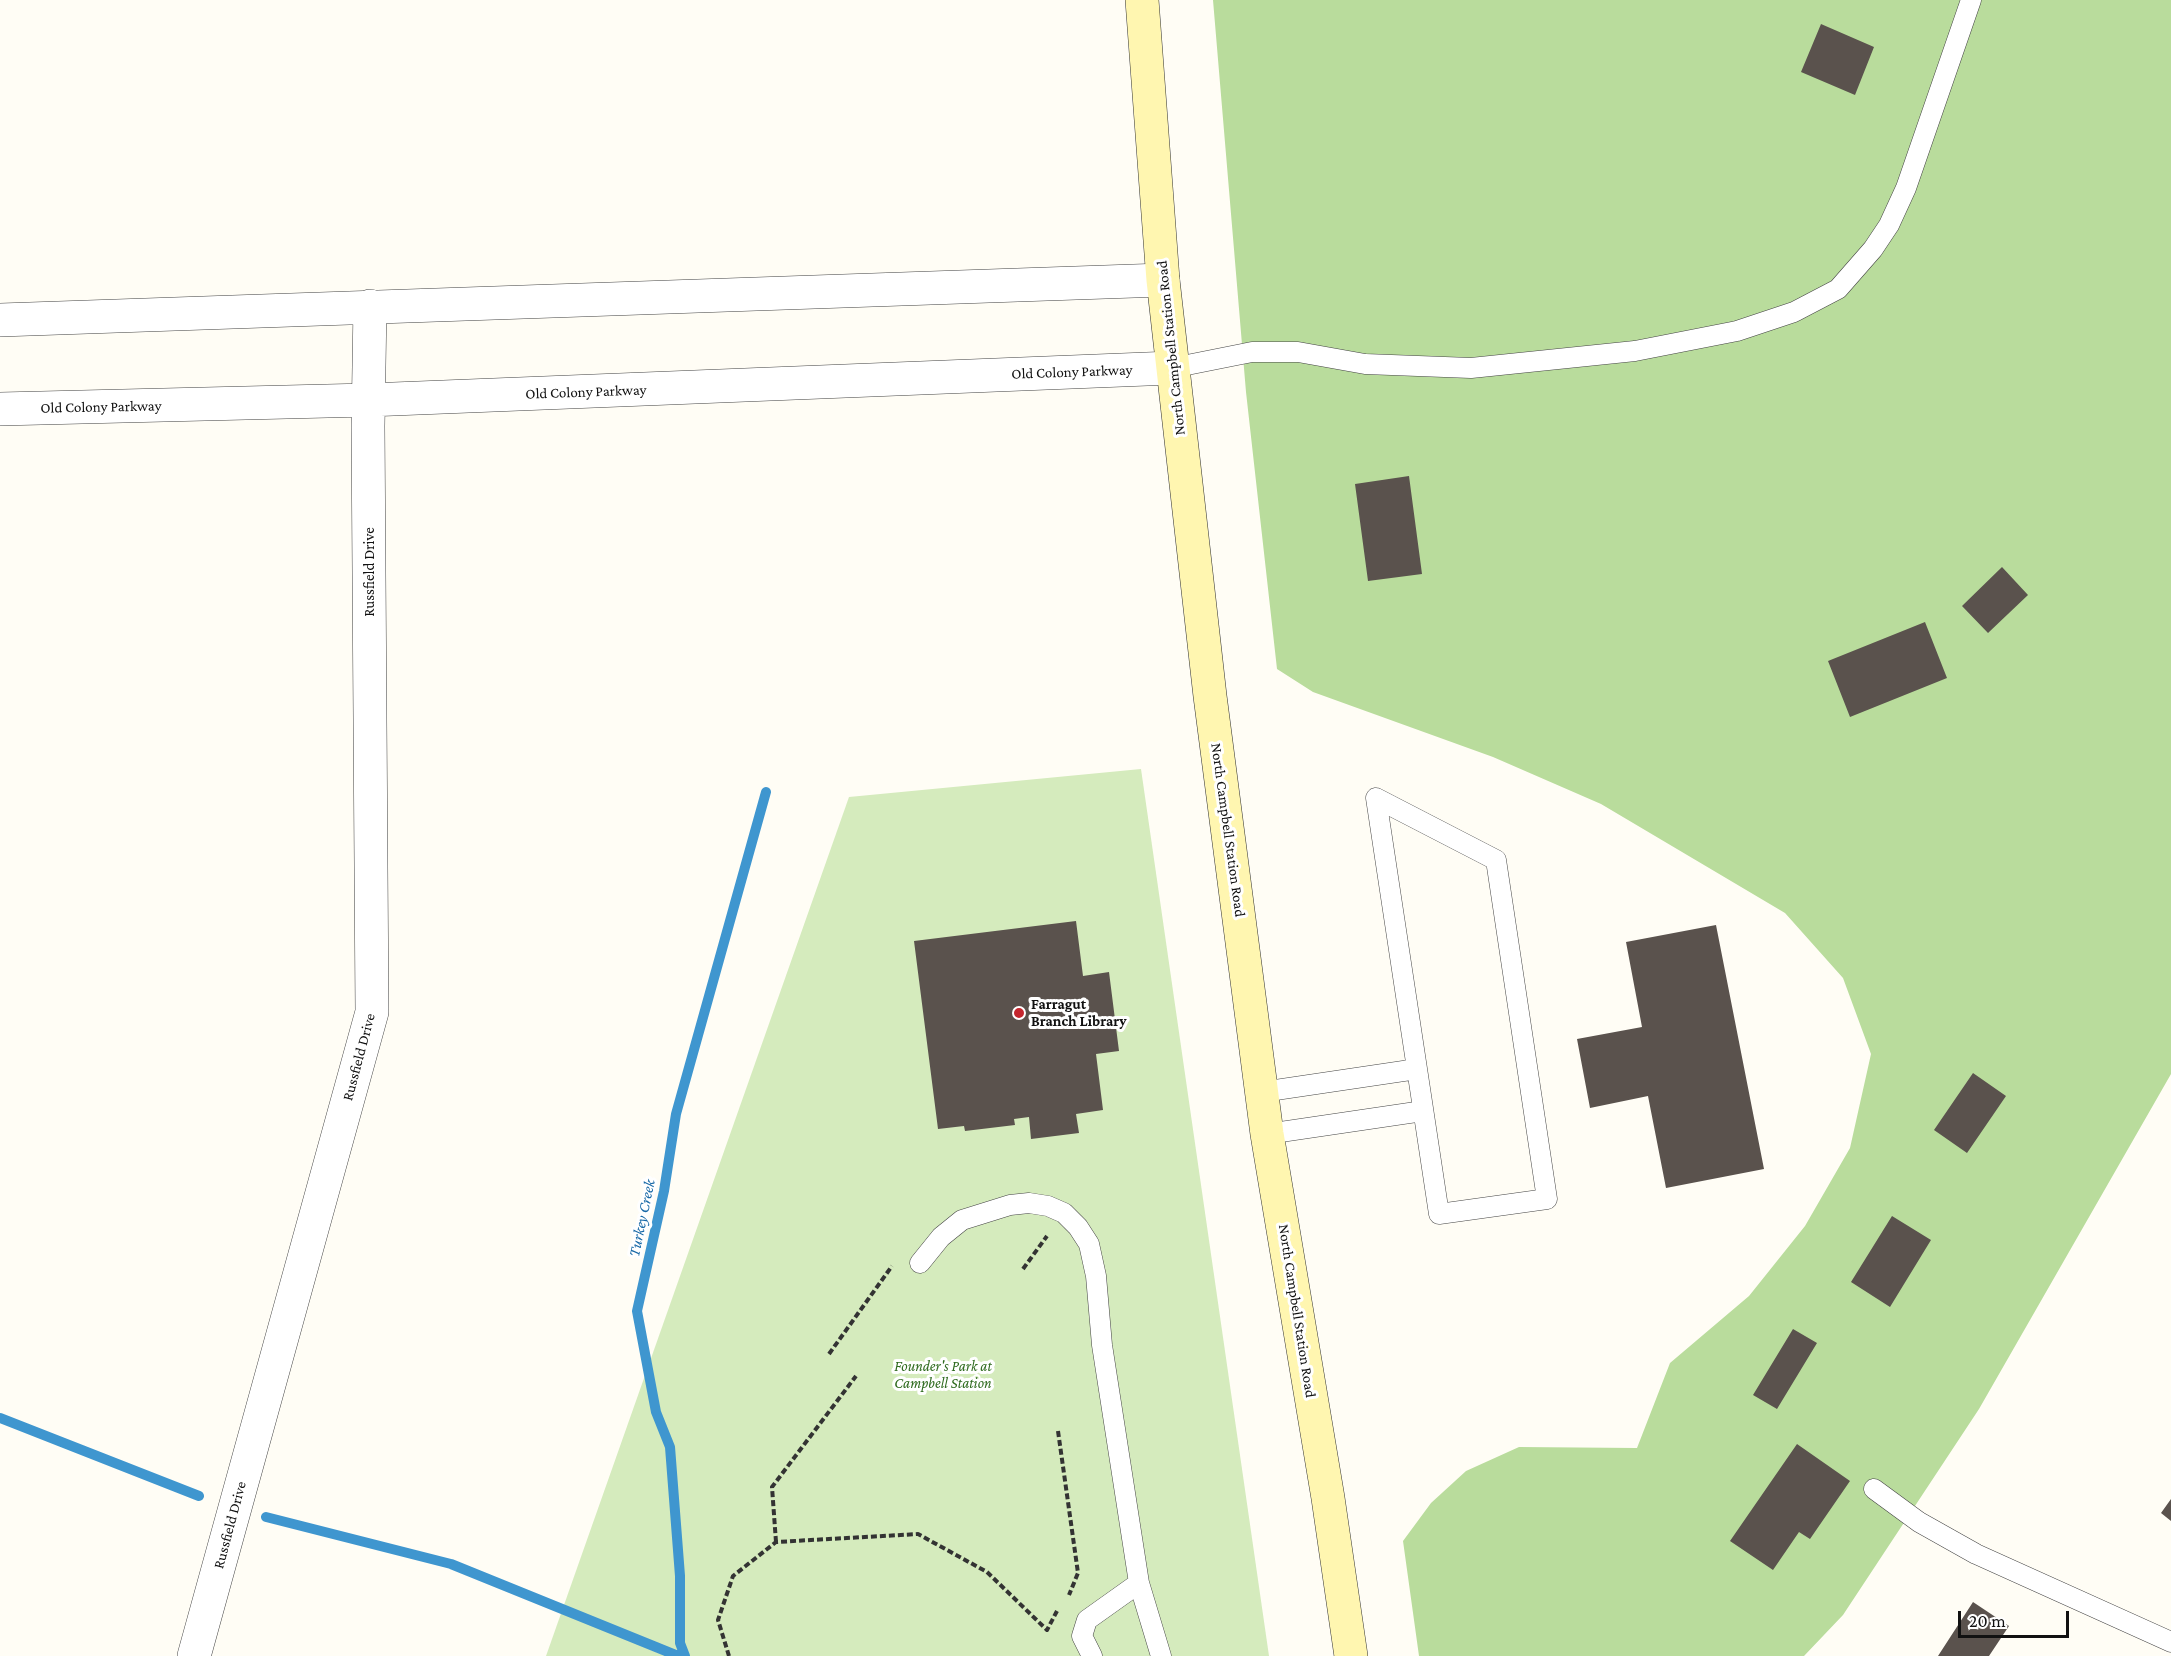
<!DOCTYPE html>
<html>
<head>
<meta charset="utf-8">
<style>
  body { margin:0 }
  #map { position:relative; width:2171px; height:1656px; overflow:hidden; background:#fffdf5; font-family:"Crimson Pro",serif }
  canvas { display:block }
  .scale { position:absolute; left:1958px; top:1611px; width:111px; height:27px; box-sizing:border-box; border:3px solid #111; border-top:0; padding-left:8px; font-size:18px; line-height:21px; white-space:nowrap; color:#111; -webkit-text-stroke:4px #fff; paint-order:stroke }
</style>
</head>
<body>
<div id="map">
<canvas width="2171" height="1656"></canvas>
<div class="scale">20 m</div>
</div>
<script>
const g = document.querySelector('canvas').getContext('2d');
g.lineJoin = 'round';
function fillPath(path, color) {
  g.fillStyle = color;
  g.fill(path, 'evenodd');
}
function poly(rows) {
  const path = new Path2D();
  for (const r of rows) {
    path.moveTo(r[0], r[1]);
    for (let i = 2; i < r.length; i += 2) path.lineTo(r[i], r[i + 1]);
  }
  return path;
}
function trace(path, color, width, dash) {
  g.strokeStyle = color;
  g.lineWidth = width;
  g.lineCap = dash ? 'butt' : 'round';
  g.setLineDash(dash || []);
  g.stroke(path);
}
function write(font, color, halo, rows, align = 'center') {
  g.font = font + ' "Crimson Pro",serif';
  g.lineWidth = 6;
  g.setLineDash([]);
  g.textBaseline = 'middle';
  g.strokeStyle = halo;
  g.fillStyle = color;
  for (const [text, x, y, turn = 0] of rows) {
    g.save();
    g.translate(x, y);
    g.rotate((+turn || 0) * Math.PI / 180);
    g.textAlign = isNaN(turn) ? turn : align;
    if (halo) g.strokeText(text, 0, 0);
    g.fillText(text, 0, 0);
    g.restore();
  }
}
fillPath(poly([
  [1141,769,1269,1656,546,1656,849,797]
]), '#d5ebbd');
fillPath(poly([
  [1213,0,2171,0,2171,1074,1979,1409,1843,1615,1804,1656,1419,1656,1403,1541,1431,1503,1466,1471,1519,1447,1637,1448,1670,1363,1749,1296,1805,1226,1850,1148,1871,1054,1843,978,1785,913,1601,804,1493,757,1313,692,1277,669,1246,392]
]), '#b9dc9c');
trace(poly([
  [0,1418,199,1496],
  [266,1517,451,1564,678,1656],
  [685,1656,680,1643,680,1576,670,1447,656,1412,637,1311,664,1191,676,1114,766,792]
]), '#3f96cf', 10);
fillPath(poly([
  [1821,24,1874,47,1855,95,1801,72],
  [1409,476,1422,574,1368,581,1355,484],
  [2002,567,2028,595,1988,633,1962,606],
  [1925,622,1947,678,1850,717,1828,661],
  [1076,921,1083,976,1109,972,1119,1051,1096,1054,1103,1110,1076,1114,1079,1133,1031,1139,1029,1117,1014,1119,1015,1125,965,1131,964,1126,938,1129,914,941],
  [1716,925,1764,1169,1666,1188,1648,1096,1590,1108,1577,1039,1642,1027,1626,942],
  [1973,1073,2006,1096,1967,1153,1934,1130],
  [1892,1216,1931,1240,1890,1307,1851,1282],
  [1793,1329,1817,1343,1777,1409,1753,1395],
  [1797,1444,1850,1481,1810,1539,1799,1532,1773,1570,1730,1541],
  [2171,1499,2171,1521,2161,1513],
  [1973,1602,2009,1626,1989,1656,1938,1656]
]), '#5a524d');
const service = poly([
  [1172,368,1252,352,1298,352,1365,364,1471,368,1635,351,1737,331,1794,312,1838,289,1873,249,1889,225,1906,188,1971,0],
  [1376,798,1496,860,1547,1199,1439,1214,1376,798],
  [1262,1092,1417,1069],
  [1267,1134,1423,1111],
  [920,1263,941,1237,962,1220,1010,1205,1029,1203,1048,1206,1064,1213,1078,1227,1089,1244,1096,1276,1102,1345,1139,1583,1161,1656],
  [1874,1489,1919,1522,1976,1554,2171,1642],
  [1092,1656,1082,1636,1087,1620,1139,1583]
]);
const minor = poly([
  [0,320,1163,280],
  [0,409,368,400,1172,368],
  [194,1656,372,1012,368,426,370,306]
]);
const secondary = poly([
  [1142,0,1163,280,1210,696,1267,1134,1328,1498,1351,1656]
]);
trace(service, '#444', 21);
trace(minor, '#444', 34);
trace(secondary, '#333', 34);
trace(poly([
  [1023,1269,1047,1236],
  [829,1354,892,1266],
  [1058,1431,1078,1573,1069,1595],
  [776,1542,772,1487,856,1376],
  [729,1656,718,1620,733,1576,776,1542,918,1534,987,1572,1047,1630,1057,1611]
]), '#333', 4, [6, 3]);
trace(service, '#fff', 20);
trace(minor, '#fff', 33);
trace(secondary, '#fff6b0', 33);
for (const [x, y, r, color] of [
  [1019,1013,6,"#c4262e"]
]) {
  const dot = new Path2D();
  dot.arc(x, y, r, 0, 2 * Math.PI);
  g.fillStyle = color;
  g.fill(dot);
  trace(dot, '#fff', 2);
}
write('15px', '#111', '#fff', [
  ["North Campbell Station Road",1171,348,-96],
  ["Old Colony Parkway",1072,372,-2],
  ["Old Colony Parkway",586,392,-2],
  ["Old Colony Parkway",101,407,-1],
  ["Russfield Drive",369,572,-90],
  ["North Campbell Station Road",1228,830,82],
  ["Russfield Drive",359,1057,-75],
  ["North Campbell Station Road",1297,1311,81],
  ["Russfield Drive",230,1525,-75]
]);
write('bold 15px', '#111', '#fff', [
  ["Farragut",1031,1004],
  ["Branch Library",1031,1021]
], 'left');
write('italic 15px', '#2f6b1f', '#fff', [
  ["Founder's Park at",943,1366],
  ["Campbell Station",943,1383]
]);
write('italic 16px', '#1768a6', '#fff', [
  ["Turkey Creek",642,1218,-78]
]);
</script>
</body>
</html>
